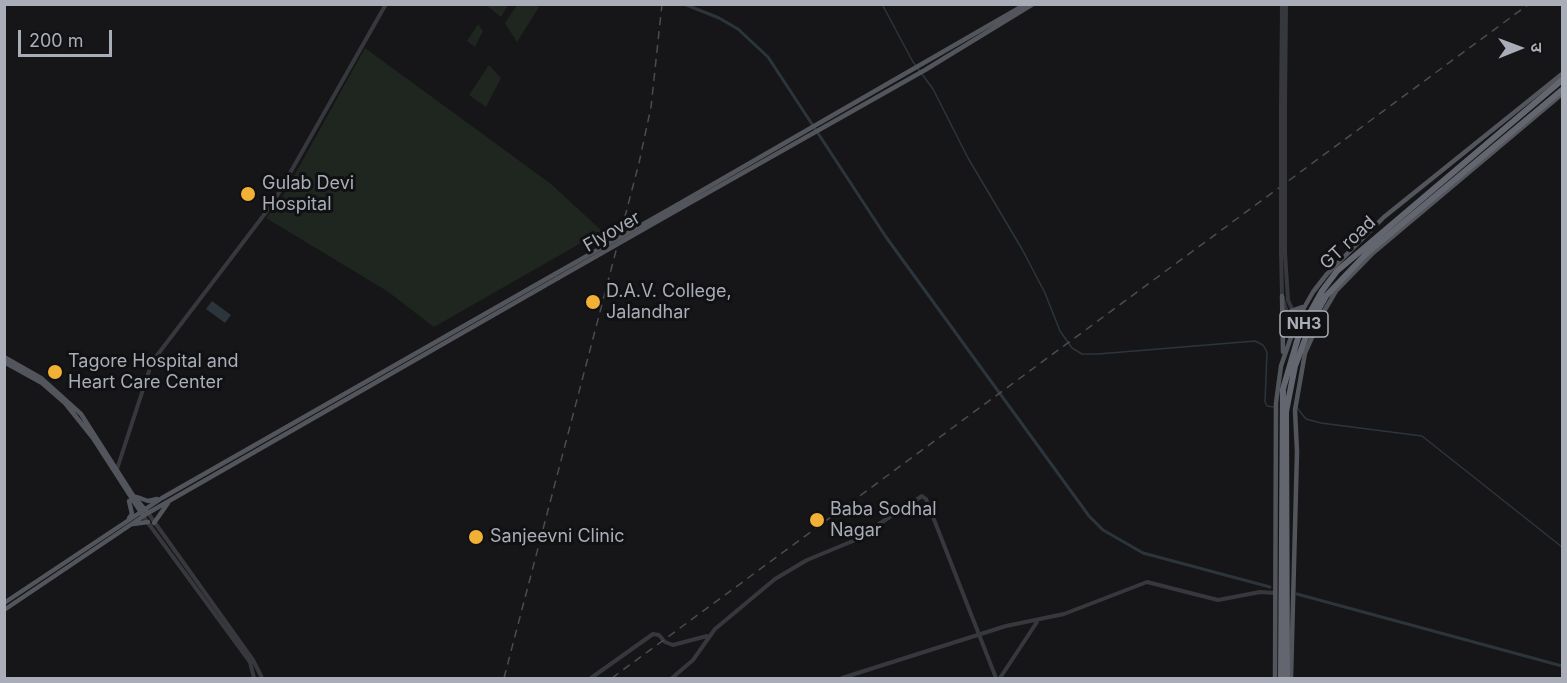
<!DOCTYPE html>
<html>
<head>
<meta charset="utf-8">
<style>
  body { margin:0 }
  #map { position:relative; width:1567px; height:683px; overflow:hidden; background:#161618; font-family:Inter,"Noto Sans Devanagari",sans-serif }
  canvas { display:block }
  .frame { position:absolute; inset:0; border:6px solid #a8adb8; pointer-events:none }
  .north { position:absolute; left:1489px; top:18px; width:60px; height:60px; -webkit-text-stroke:4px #111113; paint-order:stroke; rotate:89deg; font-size:16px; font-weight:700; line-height:24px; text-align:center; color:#a8adb8 }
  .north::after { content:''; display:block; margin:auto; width:21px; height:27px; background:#a8adb8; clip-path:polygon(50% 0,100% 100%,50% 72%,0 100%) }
  .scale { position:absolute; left:18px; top:30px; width:94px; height:27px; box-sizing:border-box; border:3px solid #a8adb8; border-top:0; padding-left:8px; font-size:18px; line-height:21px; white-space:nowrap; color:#a8adb8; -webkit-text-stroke:4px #111113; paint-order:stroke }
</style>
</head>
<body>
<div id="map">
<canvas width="1567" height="683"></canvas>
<div class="frame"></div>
<div class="north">उ</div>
<div class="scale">200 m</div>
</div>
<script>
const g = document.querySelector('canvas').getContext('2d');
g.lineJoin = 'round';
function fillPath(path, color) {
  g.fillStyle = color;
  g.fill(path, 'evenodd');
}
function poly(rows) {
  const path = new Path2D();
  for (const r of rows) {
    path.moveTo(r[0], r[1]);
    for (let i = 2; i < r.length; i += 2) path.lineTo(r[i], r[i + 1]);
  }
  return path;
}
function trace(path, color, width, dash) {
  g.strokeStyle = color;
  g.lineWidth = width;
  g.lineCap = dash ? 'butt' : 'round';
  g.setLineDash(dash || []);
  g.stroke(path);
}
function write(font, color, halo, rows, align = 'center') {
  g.font = font + ' Inter,sans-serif';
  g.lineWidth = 6;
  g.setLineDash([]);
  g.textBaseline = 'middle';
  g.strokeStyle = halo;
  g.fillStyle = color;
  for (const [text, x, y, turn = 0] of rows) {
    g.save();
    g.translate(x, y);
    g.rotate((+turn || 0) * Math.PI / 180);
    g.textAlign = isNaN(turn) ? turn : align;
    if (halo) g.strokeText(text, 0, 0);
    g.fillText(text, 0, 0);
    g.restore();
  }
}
fillPath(poly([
  [486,5,507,4,508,5,501,17],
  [517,5,535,5,539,7,517,42,505,23],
  [478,24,483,31,475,47,467,41],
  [365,48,551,184,602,231,434,327,387,291,266,218,284,194],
  [489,65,501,78,486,107,469,95]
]), '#1e261f');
fillPath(poly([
  [212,301,231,315,225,323,206,309]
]), '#2c353c');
trace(poly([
  [882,4,913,62,933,89,968,158,1022,249,1045,293,1060,331,1072,348,1082,354,1098,354,1255,341,1263,345,1267,352,1265,402,1267,406,1274,407],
  [1297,408,1306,419,1321,423,1422,436,1562,547]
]), '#2c353c', 1.5);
trace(poly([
  [684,4,719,18,738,29,768,57,886,237,1089,516,1103,530,1143,553,1270,587],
  [1297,594,1562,666]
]), '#2c353c', 3);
trace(poly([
  [1281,106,1282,4],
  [1285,106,1286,4],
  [1281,253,1282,296,1287,313,1295,324],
  [1285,253,1288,300,1297,320],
  [117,469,152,362,273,203,386,4],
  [148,513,253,660,262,678],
  [143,516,250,662,254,678],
  [591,678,653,634,659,635,665,642,673,645,707,636],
  [672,678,693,660,715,629,775,579,807,560,853,541,922,496,926,499,996,678],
  [842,678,1006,626,1064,614,1147,582,1218,600,1260,592,1275,593],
  [1000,678,1037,622]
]), '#37383d', 4);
trace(poly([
  [677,205,1026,4],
  [679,209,925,70,1033,4],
  [1282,296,1283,352],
  [1291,311,1302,307],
  [4,357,41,378,81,414,132,494,146,511],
  [4,362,42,383,65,403,93,438,142,514],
  [137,497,148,501,157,499],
  [129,518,132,514,129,501],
  [154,523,168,503],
  [133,524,148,522],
  [4,603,162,498,555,274],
  [4,610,148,513,558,278],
  [1275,678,1276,403,1281,366,1297,320,1313,292,1327,274,1384,217,1562,74],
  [1291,678,1297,452,1295,410,1305,353,1323,313,1336,291,1373,253,1562,94]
]), '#53555c', 4.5);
trace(poly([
  [1281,678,1283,389,1300,331,1322,291,1337,271,1562,80],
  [1287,678,1286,412,1295,366,1312,321,1326,296,1366,254,1562,90]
]), '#63666e', 6);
trace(poly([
  [504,678,639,163,651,107,662,4],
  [612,678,1529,4]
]), '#4a4c52', 1.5, [8, 6]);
trace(poly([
  [1285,106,1285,253],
  [1281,253,1281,106]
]), '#37383d', 4);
trace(poly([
  [555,274,677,205],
  [558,278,679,209]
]), '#53555c', 4.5);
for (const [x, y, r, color] of [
  [248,194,8,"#f2b134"],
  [593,302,8,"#f2b134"],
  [55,372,8,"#f2b134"],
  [817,520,8,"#f2b134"],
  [476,537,8,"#f2b134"]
]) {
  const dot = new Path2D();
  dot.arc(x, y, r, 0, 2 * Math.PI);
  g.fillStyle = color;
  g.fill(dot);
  trace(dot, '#111113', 2);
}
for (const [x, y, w] of [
  [1304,324,48]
]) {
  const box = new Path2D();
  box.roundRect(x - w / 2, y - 13, w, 26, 4.5);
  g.fillStyle = '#111113';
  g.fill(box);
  trace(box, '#a8adb8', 1.5);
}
write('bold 16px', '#a8adb8', null, [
  ["NH3",1304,324]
]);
write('18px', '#a8adb8', '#111113', [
  ["Gulab Devi",262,184],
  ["Hospital",262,205],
  ["D.A.V. College,",606,292],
  ["Jalandhar",606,313],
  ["Tagore Hospital and",68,362],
  ["Heart Care Center",68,383],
  ["Baba Sodhal",830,510],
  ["Nagar",830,531],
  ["Sanjeevni Clinic",490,537]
], 'left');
write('18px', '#a8adb8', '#111113', [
  ["Flyover",612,232,-30],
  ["GT road",1348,243,-43]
]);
</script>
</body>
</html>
